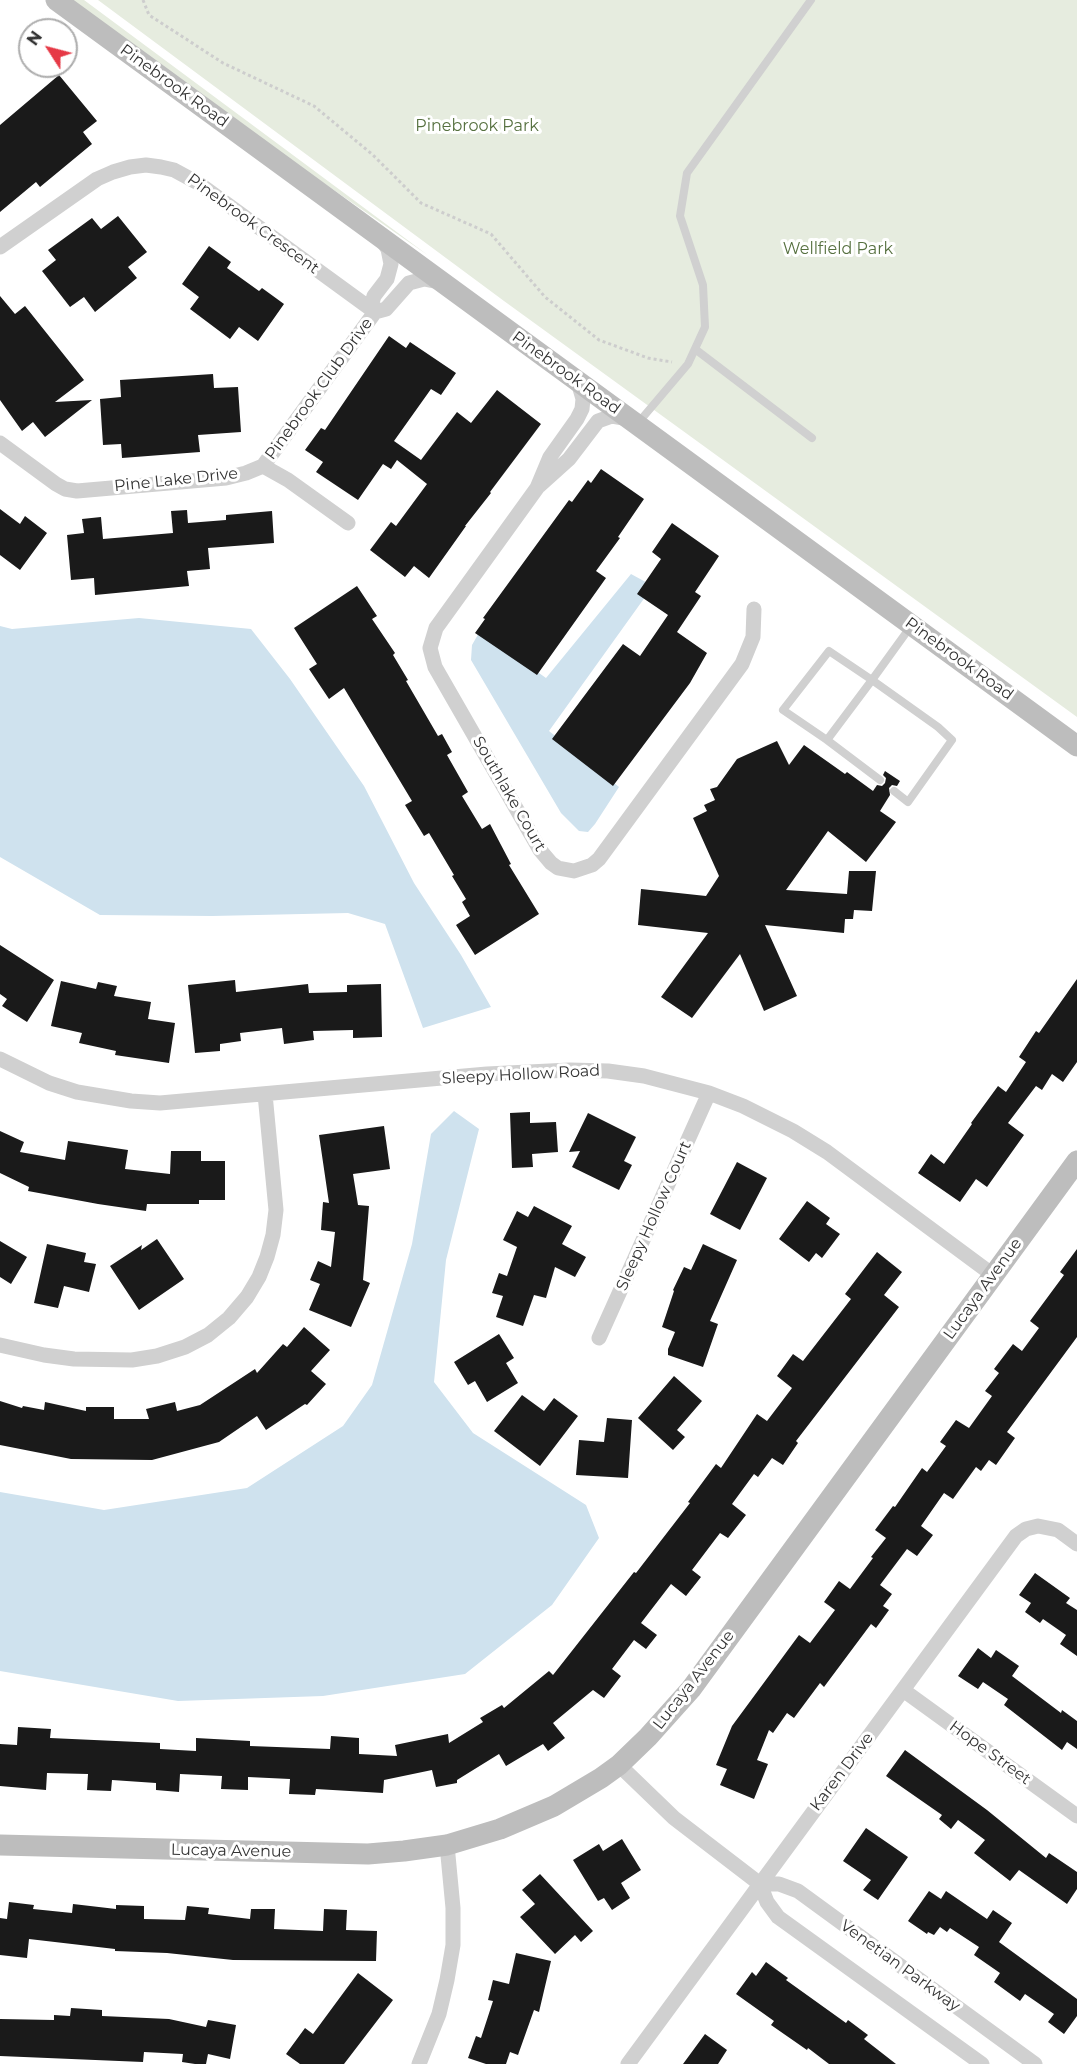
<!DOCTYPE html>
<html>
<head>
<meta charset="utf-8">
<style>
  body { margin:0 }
  #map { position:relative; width:1077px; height:2064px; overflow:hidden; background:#fff; font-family:Montserrat,sans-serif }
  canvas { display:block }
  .north { position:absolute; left:18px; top:18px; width:60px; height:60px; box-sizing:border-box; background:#fff; border:2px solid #adadad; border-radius:50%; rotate:306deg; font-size:16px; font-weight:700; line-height:24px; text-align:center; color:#333 }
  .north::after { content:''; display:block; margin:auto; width:21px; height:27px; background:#e63946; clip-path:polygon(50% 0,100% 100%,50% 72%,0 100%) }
</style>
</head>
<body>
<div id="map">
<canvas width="1077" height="2064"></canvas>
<div class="north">N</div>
</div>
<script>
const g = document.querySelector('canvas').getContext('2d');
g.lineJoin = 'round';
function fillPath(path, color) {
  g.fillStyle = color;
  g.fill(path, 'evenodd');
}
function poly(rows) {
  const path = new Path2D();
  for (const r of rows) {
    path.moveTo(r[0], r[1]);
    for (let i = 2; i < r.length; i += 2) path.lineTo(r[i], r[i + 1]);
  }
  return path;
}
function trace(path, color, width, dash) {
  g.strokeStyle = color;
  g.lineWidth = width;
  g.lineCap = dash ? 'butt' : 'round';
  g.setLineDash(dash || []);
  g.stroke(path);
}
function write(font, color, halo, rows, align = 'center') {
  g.font = font + ' Montserrat,sans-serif';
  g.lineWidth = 6;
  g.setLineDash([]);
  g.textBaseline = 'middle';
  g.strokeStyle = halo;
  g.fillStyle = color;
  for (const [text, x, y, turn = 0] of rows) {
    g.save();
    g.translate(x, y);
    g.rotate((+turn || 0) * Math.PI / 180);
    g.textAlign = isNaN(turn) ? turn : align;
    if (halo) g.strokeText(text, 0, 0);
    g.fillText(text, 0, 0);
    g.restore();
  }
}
fillPath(poly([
  [72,0,84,0,429,256,302,168],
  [98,0,1077,0,1077,717,504,301]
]), '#e6ecdf');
fillPath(poly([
  [631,574,653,586,549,731,619,787,595,824,588,832,579,831,561,813,471,660,472,645,480,631,546,678],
  [139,618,251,629,290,679,364,786,414,883,461,955,491,1007,423,1028,385,924,348,913,212,916,100,915,0,857,0,626,12,629],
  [454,1111,479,1129,446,1260,434,1382,473,1433,586,1505,599,1538,552,1605,465,1674,323,1696,178,1701,0,1671,0,1492,104,1510,247,1488,343,1426,372,1385,412,1244,431,1134]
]), '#cfe2ee');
fillPath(poly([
  [59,75,97,121,83,132,92,144,40,187,36,182,0,212,0,125],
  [118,216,147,252,128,267,137,278,95,312,84,297,70,307,42,271,56,260,48,250,92,218,101,229],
  [209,246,231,262,227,268,259,291,262,288,284,304,258,341,239,327,230,339,190,309,199,297,182,284],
  [0,296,15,314,25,306,84,380,55,402,92,400,45,437,33,422,22,431,0,400],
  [389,336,406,348,410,342,456,373,441,395,431,389,394,441,421,460,457,412,471,423,497,390,541,424,490,492,491,493,465,526,466,526,429,578,414,566,405,577,370,550,391,522,396,526,427,484,397,460,391,469,383,464,358,500,316,472,323,462,305,450,321,428,325,430],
  [213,374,214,388,238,387,241,432,198,435,200,452,122,458,121,444,103,445,100,399,121,397,120,380],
  [601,469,644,499,618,537,620,538,596,571,606,578,537,675,475,633,485,619,483,618,569,500,572,502,588,480,591,483],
  [0,509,20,524,25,516,47,533,20,570,0,555],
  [187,510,188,523,226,520,226,515,272,511,274,543,208,548,210,569,187,571,189,586,95,595,94,578,71,580,67,535,84,533,82,519,101,517,103,539,173,533,171,511],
  [672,523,719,556,695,592,701,596,677,632,707,653,690,683,613,786,552,739,623,644,640,656,668,615,637,594,661,559,652,552],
  [357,586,377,616,372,619,395,653,393,655,408,680,406,681,438,736,442,734,452,752,447,755,468,792,462,796,482,829,490,824,511,864,509,865,539,914,475,955,456,925,470,916,462,902,466,899,452,876,454,875,429,833,424,836,405,805,412,801,344,688,329,699,309,669,317,664,294,628],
  [777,741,789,765,804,745,845,774,847,772,873,791,877,785,882,786,885,783,886,778,883,775,885,771,900,781,897,786,892,785,889,788,890,795,880,811,896,822,866,862,828,831,786,890,847,894,849,871,876,871,872,911,854,910,853,919,845,919,844,933,765,925,797,996,764,1011,740,954,692,1018,661,997,708,933,638,925,641,889,706,896,719,876,693,818,707,811,704,805,715,800,710,789,717,787,737,759],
  [0,945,54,980,27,1022,2,1006,7,999,0,994],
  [1077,979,1077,1062,1063,1082,1052,1074,1042,1090,1036,1086,1008,1123,1024,1135,987,1187,976,1179,960,1202,918,1173,931,1154,944,1164,972,1124,971,1123,998,1086,1006,1092,1026,1062,1019,1057,1036,1031,1039,1033],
  [235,980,236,992,308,984,309,993,347,992,347,985,381,984,382,1037,353,1038,353,1030,313,1031,314,1040,284,1044,282,1028,240,1033,241,1041,220,1044,220,1051,195,1053,188,985],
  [61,981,96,989,98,982,117,986,114,996,151,1002,148,1019,175,1023,169,1063,115,1055,116,1051,79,1043,82,1033,51,1026],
  [530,1112,530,1123,556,1122,558,1152,532,1154,533,1167,512,1168,510,1113],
  [588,1113,636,1137,624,1161,632,1165,619,1190,572,1167,580,1151,569,1152],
  [384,1126,390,1169,353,1174,358,1205,369,1206,363,1280,370,1283,351,1327,309,1310,320,1284,310,1280,318,1261,331,1267,335,1232,321,1230,323,1202,329,1203,319,1135],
  [0,1131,24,1142,20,1152,65,1160,68,1141,128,1150,125,1169,170,1174,171,1151,201,1151,201,1161,225,1161,225,1200,199,1200,199,1204,147,1204,146,1211,98,1204,28,1191,29,1187,0,1173],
  [737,1162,767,1178,740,1230,710,1214],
  [807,1201,830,1218,826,1224,840,1234,822,1258,816,1253,809,1262,779,1239],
  [534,1206,572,1226,562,1244,586,1257,575,1277,555,1267,546,1298,534,1295,523,1326,496,1317,503,1296,492,1293,499,1273,507,1276,517,1247,503,1240,517,1211,528,1217],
  [157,1239,184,1279,139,1310,110,1266,142,1245,141,1250],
  [0,1241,27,1257,11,1284,0,1277],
  [47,1244,86,1253,84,1262,96,1264,89,1292,64,1286,58,1308,34,1303],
  [703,1244,737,1260,710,1321,718,1324,703,1367,668,1355,668,1349,675,1332,662,1327,674,1291,673,1290,684,1267,691,1270],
  [1077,1249,1077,1337,1007,1432,1015,1438,996,1465,989,1460,981,1471,976,1467,953,1499,944,1493,921,1526,933,1535,917,1556,907,1549,880,1585,892,1594,883,1606,889,1610,876,1628,871,1624,824,1687,820,1683,794,1718,787,1713,773,1733,769,1730,757,1760,768,1764,754,1799,720,1785,727,1769,716,1765,732,1726,799,1635,810,1643,835,1610,824,1602,839,1581,850,1589,873,1558,871,1557,886,1538,875,1530,893,1506,895,1507,922,1468,927,1472,946,1446,940,1442,956,1420,969,1428,992,1396,985,1391,999,1373,994,1369,1013,1344,1022,1351,1039,1328,1030,1321,1064,1275,1060,1272],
  [877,1252,902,1272,884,1295,899,1307,796,1441,798,1443,783,1465,772,1458,758,1477,754,1474,732,1504,746,1515,728,1538,720,1533,692,1570,701,1577,686,1596,671,1584,641,1623,657,1635,646,1649,634,1640,612,1669,621,1676,604,1698,593,1690,553,1723,565,1738,548,1751,543,1744,506,1766,499,1754,457,1780,457,1783,436,1787,432,1770,384,1780,383,1793,316,1789,315,1795,289,1794,290,1779,248,1777,248,1790,221,1789,222,1776,180,1774,179,1792,156,1790,156,1783,112,1780,111,1791,87,1790,88,1774,47,1773,46,1790,0,1786,0,1744,17,1745,18,1727,51,1729,50,1738,160,1743,160,1749,196,1751,196,1738,250,1741,250,1746,330,1749,331,1736,359,1738,359,1754,397,1756,395,1745,448,1734,449,1743,483,1722,480,1718,502,1705,504,1708,549,1671,553,1675,634,1572,636,1573,690,1503,688,1502,716,1464,721,1468,757,1414,767,1421,792,1388,777,1376,793,1354,803,1361,851,1299,845,1294],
  [304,1327,330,1350,311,1371,326,1384,307,1405,305,1404,266,1430,257,1416,219,1442,152,1460,71,1459,0,1445,0,1401,22,1408,23,1406,44,1410,45,1402,86,1411,86,1407,114,1407,114,1419,149,1419,146,1409,175,1402,177,1411,200,1405,255,1369,257,1373,283,1344,287,1347],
  [499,1334,514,1358,506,1363,518,1383,487,1402,475,1381,468,1385,454,1362],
  [674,1376,702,1401,677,1430,685,1437,673,1450,638,1418],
  [522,1395,544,1411,554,1398,578,1416,540,1466,494,1431],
  [607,1418,632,1420,628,1478,576,1475,579,1440,604,1442],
  [1035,1573,1070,1598,1066,1603,1077,1610,1077,1656,1060,1644,1066,1635,1043,1619,1040,1623,1025,1612,1031,1603,1019,1595],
  [978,1648,991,1658,996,1650,1019,1666,1012,1676,1061,1713,1062,1710,1077,1721,1077,1749,1067,1742,1062,1750,1004,1705,1008,1699,983,1682,978,1689,958,1676],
  [905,1750,987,1810,1046,1858,1049,1853,1077,1872,1077,1889,1067,1904,1019,1870,1010,1881,974,1853,985,1840,958,1820,951,1829,939,1819,942,1815,886,1776],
  [866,1828,908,1857,878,1900,863,1890,871,1880,843,1861],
  [622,1839,641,1870,621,1883,630,1898,612,1910,604,1898,598,1901,573,1860,599,1844,603,1851],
  [540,1874,593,1931,581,1942,575,1935,555,1954,520,1917,535,1904,522,1890],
  [929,1891,941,1899,946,1891,987,1919,993,1910,1012,1923,999,1942,1077,1999,1077,2016,1064,2034,1048,2022,1054,2014,1025,1994,1020,2001,994,1982,1000,1973,974,1955,979,1947,950,1928,947,1932,940,1927,934,1935,928,1932,927,1934,908,1921],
  [9,1902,34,1905,33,1909,72,1913,73,1904,116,1909,116,1905,144,1906,144,1919,185,1920,187,1906,209,1908,208,1914,250,1919,251,1909,275,1909,274,1929,323,1931,324,1909,347,1910,346,1930,377,1931,376,1961,233,1960,167,1953,115,1951,115,1949,29,1939,27,1958,0,1955,0,1918,7,1919],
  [516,1953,551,1961,539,2012,534,2010,518,2055,510,2052,506,2064,486,2064,468,2058,476,2036,481,2038,493,2001,488,2000,493,1980,509,1984],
  [766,1962,788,1978,786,1980,846,2023,848,2020,868,2035,864,2039,896,2064,829,2064,808,2048,807,2050,771,2025,774,2021,736,1994,752,1972,756,1976],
  [358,1973,393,2000,344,2064,300,2064,286,2054,305,2028,313,2034],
  [71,2008,102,2010,102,2016,169,2019,206,2027,208,2020,236,2025,230,2059,208,2054,206,2064,195,2064,182,2062,183,2054,144,2052,143,2062,0,2056,0,2019,54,2020,54,2015,70,2016],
  [705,2034,727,2050,718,2064,683,2064]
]), '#1a1a1a');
trace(poly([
  [143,0,149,15,223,63,314,106,373,155,421,203,491,234,545,297,599,340,648,358,672,362]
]), '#cdcdcd', 3, [3, 3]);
trace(poly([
  [695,349,812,438],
  [638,423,688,364,705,327,703,285,680,216,687,173,811,0],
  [827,740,880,780],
  [894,791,908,802,952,740,938,727,872,680,829,651,783,710,827,740,872,680,911,626]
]), '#d0d0d0', 8);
trace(poly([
  [0,247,97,179,113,172,130,167,146,165,161,167,174,170,198,183,375,312],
  [375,312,372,303,374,296,387,279,391,264,388,249,382,240],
  [578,382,583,399,582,409,577,419,550,457,537,488,436,628,430,648,435,667,540,850,551,863,558,868,574,871,592,865,599,859,742,664,753,637,754,609],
  [0,443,56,484,65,489,77,491,226,478,246,473,263,466,288,480,348,523],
  [263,466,375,312,386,309,409,283,424,279,439,282],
  [539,486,569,459,598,421,612,416,629,419],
  [0,1059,49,1083,77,1092,131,1101,160,1103,487,1074,570,1070,608,1071,644,1076,709,1093,743,1106,793,1131,827,1152,993,1275],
  [599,1338,709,1093],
  [0,1345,44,1355,74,1359,132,1360,157,1356,185,1347,208,1335,229,1318,247,1297,259,1277,267,1257,273,1235,276,1210,265,1094],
  [903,1690,1077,1816],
  [619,1765,674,1818,760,1884,767,1902,778,1917,982,2064],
  [760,1884,779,1884,798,1891,1035,2064],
  [419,2064,439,2014,447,1980,453,1945,453,1908,447,1845],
  [628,2064,1016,1536,1026,1529,1038,1526,1058,1530,1077,1544]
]), '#d0d0d0', 15);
trace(poly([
  [56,0,1077,746],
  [0,1845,368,1854,404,1851,447,1845,500,1829,554,1806,601,1778,619,1765,648,1737,691,1689,1077,1161]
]), '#bdbdbd', 21);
write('16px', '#333', '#fff', [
  ["Pinebrook Road",174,86,36],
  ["Pinebrook Crescent",253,224,36],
  ["Pinebrook Road",566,373,36],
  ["Pinebrook Club Drive",319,389,-54],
  ["Pine Lake Drive",176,480,-6],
  ["Pinebrook Road",959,659,36],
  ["Southlake Court",509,794,60],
  ["Sleepy Hollow Road",521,1075,-3],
  ["Sleepy Hollow Court",654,1216,-66],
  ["Lucaya Avenue",983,1289,-54],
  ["Lucaya Avenue",694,1680,-52],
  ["Hope Street",990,1753,36],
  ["Karen Drive",842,1772,-53],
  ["Lucaya Avenue",231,1851,1],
  ["Venetian Parkway",900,1966,36]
]);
write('16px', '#56703f', '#fff', [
  ["Pinebrook Park",477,126],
  ["Wellfield Park",838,249]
]);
</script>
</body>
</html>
